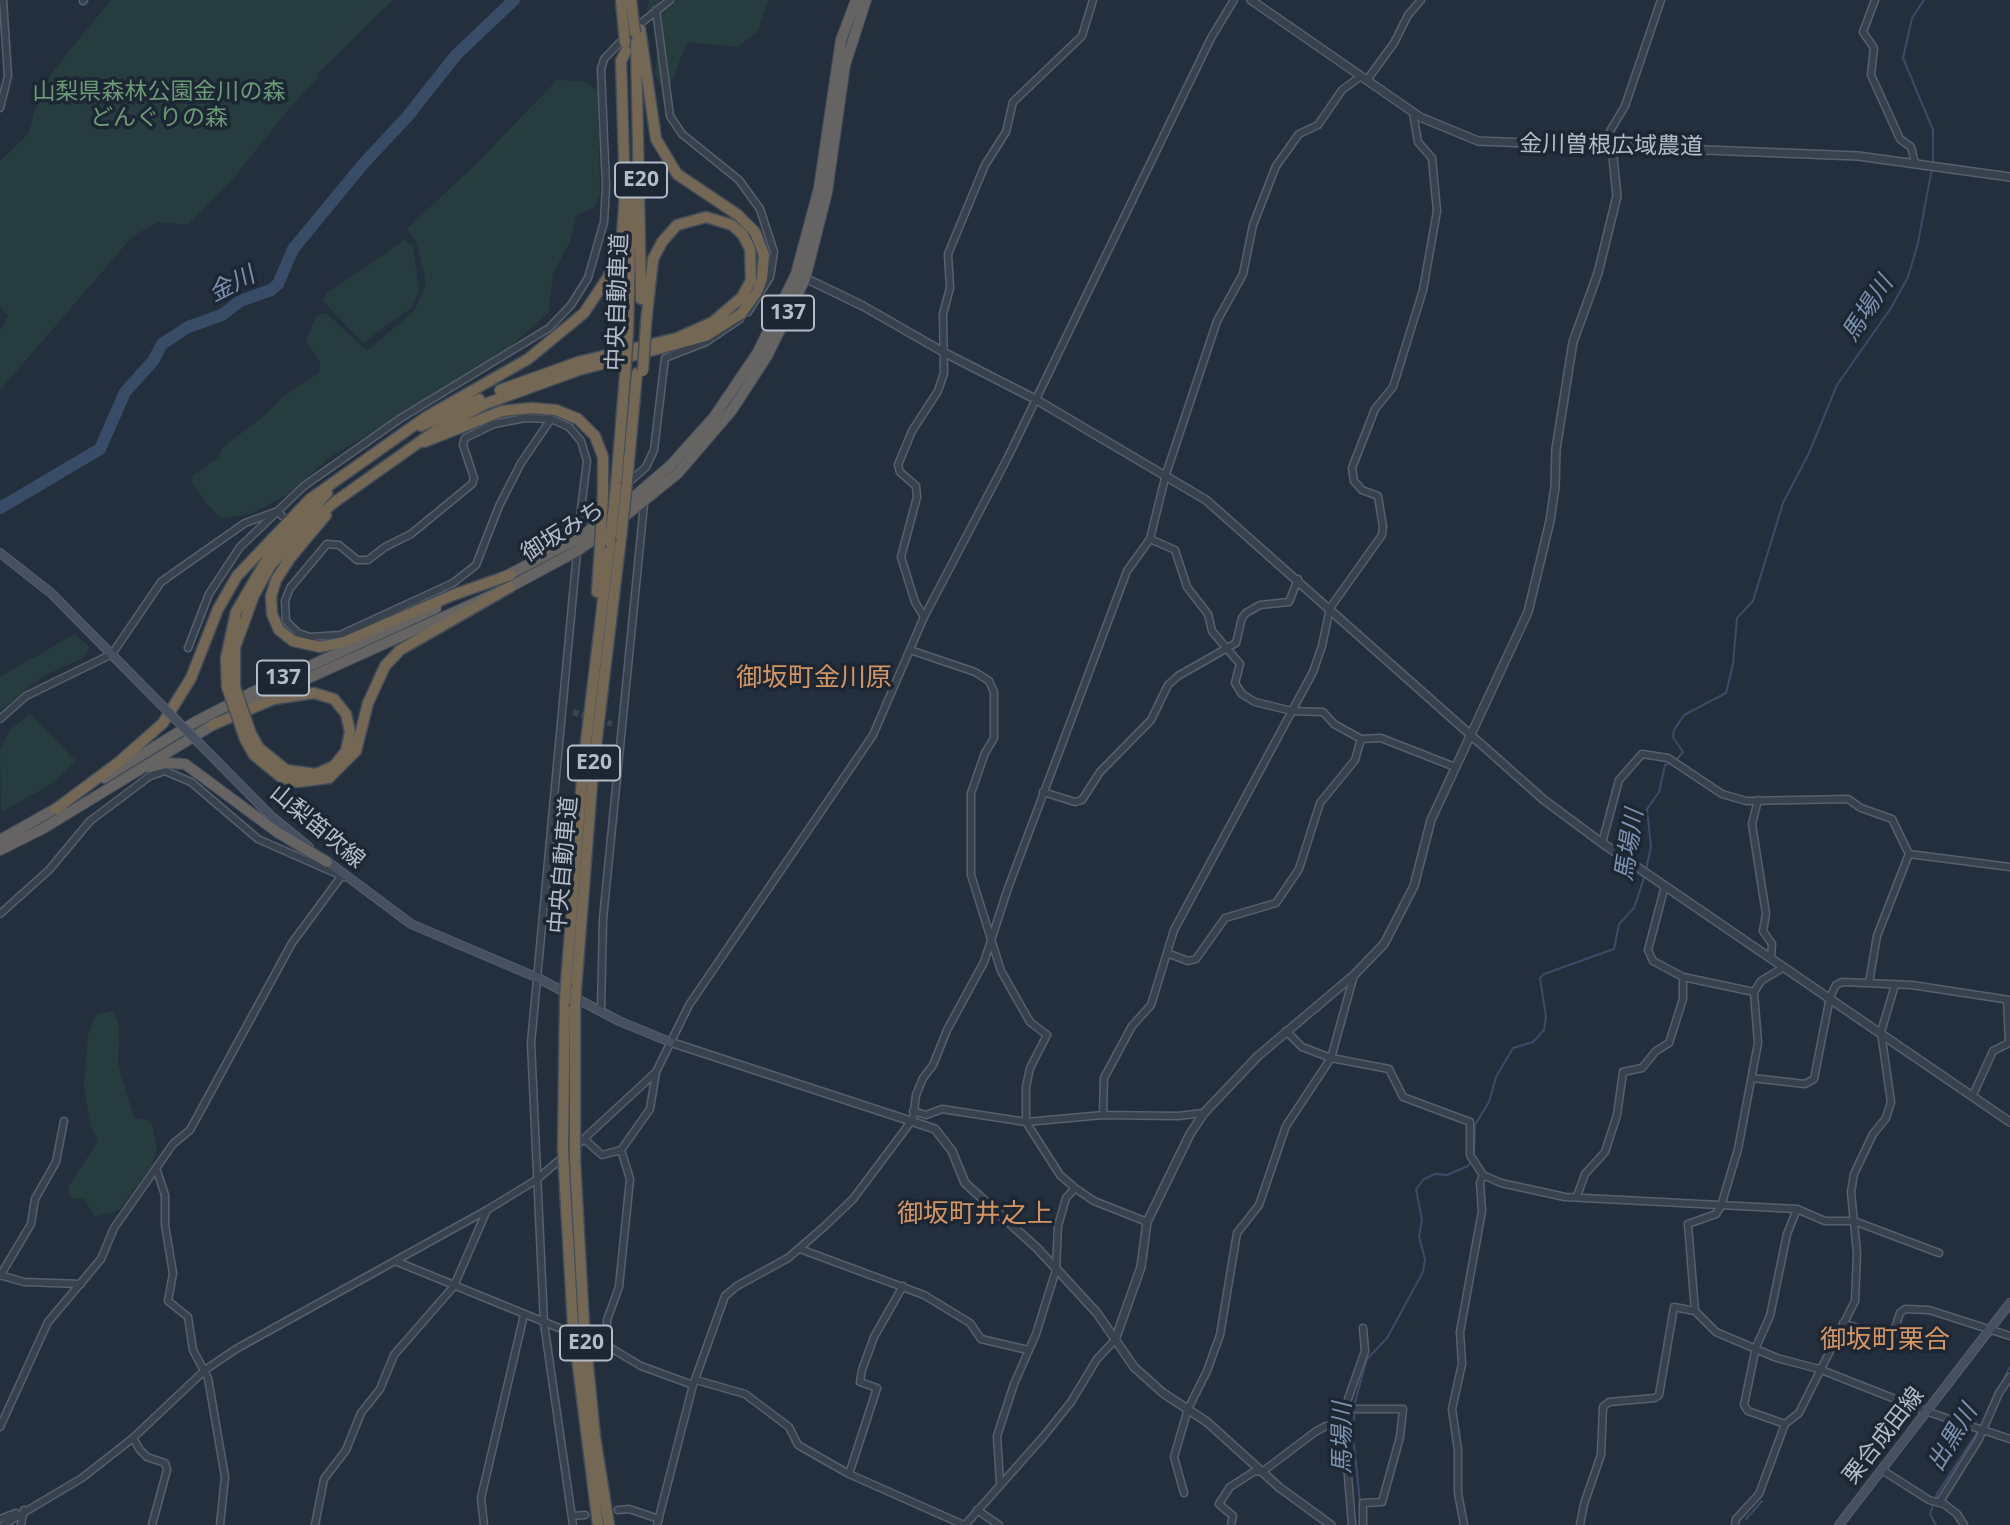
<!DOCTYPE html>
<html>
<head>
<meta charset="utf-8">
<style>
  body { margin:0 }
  canvas { display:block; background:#242f3e }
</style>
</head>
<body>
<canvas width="2010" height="1525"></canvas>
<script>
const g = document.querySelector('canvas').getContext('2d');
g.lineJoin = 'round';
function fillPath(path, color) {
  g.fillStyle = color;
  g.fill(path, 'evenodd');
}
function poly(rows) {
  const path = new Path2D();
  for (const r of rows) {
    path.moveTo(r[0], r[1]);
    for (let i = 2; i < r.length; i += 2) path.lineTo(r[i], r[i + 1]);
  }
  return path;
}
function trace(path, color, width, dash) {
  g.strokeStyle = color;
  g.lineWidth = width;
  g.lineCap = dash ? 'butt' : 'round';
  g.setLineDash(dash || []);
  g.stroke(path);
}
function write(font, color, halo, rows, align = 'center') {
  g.font = font + ' "Noto Sans","Noto Sans JP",sans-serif';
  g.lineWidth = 7;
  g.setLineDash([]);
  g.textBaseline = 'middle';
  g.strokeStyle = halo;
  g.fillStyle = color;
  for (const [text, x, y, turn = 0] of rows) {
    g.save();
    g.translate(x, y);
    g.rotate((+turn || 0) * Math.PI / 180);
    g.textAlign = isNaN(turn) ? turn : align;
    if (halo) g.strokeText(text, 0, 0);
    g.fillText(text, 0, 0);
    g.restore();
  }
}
fillPath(poly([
  [111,0,393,0,315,76,321,74,288,110,232,180,188,225,158,222,133,236,0,390,0,330,8,316,0,306,0,161,29,133,37,102,54,70],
  [649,0,768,0,758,31,738,47,687,42,671,83,661,85,655,75,659,33,647,10],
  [557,80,582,81,598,91,600,193,596,206,577,215,570,241,553,274,548,313,505,351,329,458,287,495,250,514,222,519,206,503,192,482,193,476,219,457,223,447,259,420,285,395,319,373,320,362,306,341,316,316,326,313,367,351,415,310,426,284,417,242,407,229,476,164],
  [405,240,413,246,419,290,412,307,363,343,323,301,327,293],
  [75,634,90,648,81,659,43,676,0,711,0,677],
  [30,714,76,761,53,783,1,812,0,749,10,730],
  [113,1010,119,1025,118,1064,134,1118,151,1121,157,1147,153,1164,119,1210,95,1217,84,1199,71,1198,68,1188,98,1141,90,1125,84,1084,88,1035,96,1015]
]), '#263c3f');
trace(poly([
  [1924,0,1912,18,1903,58,1933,130,1933,162],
  [1677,759,1683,752,1673,737,1674,730,1684,715,1726,693,1733,664,1737,618,1753,601,1783,503,1809,453,1837,385,1891,308,1908,277,1918,243,1932,168],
  [1646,869,1651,847,1647,809,1659,792,1665,765,1672,762],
  [1474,1157,1475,1125,1489,1102,1496,1077,1513,1048,1533,1042,1544,1030,1546,1017,1540,978,1544,974,1614,949,1619,924,1634,908,1645,875],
  [1997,1391,2010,1367],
  [1981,1426,1990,1406],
  [1360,1502,1353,1435,1355,1402,1367,1359,1387,1338,1423,1272,1425,1259,1419,1237,1422,1220,1416,1189,1424,1179,1435,1174,1447,1175,1468,1166,1471,1162],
  [1746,1519,1762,1501],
  [1936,1525,1930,1514,1937,1494,1978,1431]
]), '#394c67', 2);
trace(poly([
  [0,508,100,449,125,392,153,361,162,344,188,327,222,315,240,301,271,290,278,284,293,249,364,163,407,117,456,55,514,0]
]), '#394c67', 12);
trace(poly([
  [573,712,612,724]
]), '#3a4453', 6, [6, 3]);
const minor = poly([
  [1875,0,1863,32,1874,48,1871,75,1900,139,1911,147,1915,163],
  [83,1,84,0],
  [656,10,670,116,682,134,739,180,760,209,774,252,770,277,748,312],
  [635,28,670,0],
  [1367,80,1394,43,1408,15,1421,0],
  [0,108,8,76,3,0],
  [1612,147,1610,131,1625,106,1661,0],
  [551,419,521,463,499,506,476,565,453,583,340,635,310,637,298,633,286,621,285,601,290,588,327,544,339,545,357,560,368,560,385,547,411,534,472,484,474,478,463,445,465,438,494,424,525,418,551,419,569,427,581,441,587,461,577,541],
  [628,483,646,467,654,450,665,358,706,342,740,319],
  [578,530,615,496],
  [1150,539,1175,550,1187,587,1208,614,1212,631,1240,664,1235,683,1242,694,1255,702,1292,711,1323,712,1334,724,1361,739,1381,738,1455,767],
  [924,617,915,602,901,557,917,497,916,486,900,472,898,465,912,431,938,391,944,373,943,314,950,288,948,254,985,165,1006,132,1013,102,1082,36,1093,0],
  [188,648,209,594,240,547,304,486,401,418,549,328,571,305,588,278,604,222,606,186,601,69,604,59,625,37],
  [910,650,975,672,989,681,994,692,994,738,985,753,971,793,971,875,1001,971,1030,1022,1047,1035,1030,1068,1026,1087,1026,1122,1060,1175,1075,1188,1094,1201,1147,1222],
  [0,719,26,696,112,654,161,582,175,572,245,523,278,511,282,516],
  [1043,792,1075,802,1082,800,1100,772,1151,720,1168,685,1178,676,1236,643,1242,618,1246,613,1260,605,1289,602,1298,579],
  [1758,800,1752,824,1766,914,1763,931,1772,944,1771,958],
  [1602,843,1619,780,1642,754,1668,758,1722,794,1746,801,1848,799,1861,808,1892,819,1909,854,1877,936,1869,983],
  [1909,854,2010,867],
  [1665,886,1648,950,1653,961,1683,977,1754,992],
  [0,914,49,870,90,821,150,776,165,771,191,782,258,839,344,877],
  [1167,953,1188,961,1196,959,1225,918,1276,903,1299,869,1320,803,1355,760,1361,739],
  [1784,967,1761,981,1754,992,1758,1043,1738,1149,1721,1206,1716,1214,1688,1224,1695,1311,1716,1332,1777,1358,1819,1369,1928,1412,2010,1439],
  [601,1011,603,919,644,504],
  [1286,1031,1302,1047,1331,1058,1389,1069,1403,1097,1470,1122,1470,1155,1483,1175,1501,1183,1565,1197,1797,1209,1825,1221,1854,1221,1939,1253],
  [1752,1078,1805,1084,1814,1079,1830,997,1836,985,1842,982,1912,985,2010,1000],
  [1973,1095,1993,1051,2009,1043,2007,1000],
  [913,1111,926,1115,942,1109,1026,1122,1103,1115,1178,1116,1204,1113],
  [1103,1115,1104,1078,1132,1026,1151,1005,1174,930,1313,672,1322,646,1330,608,1382,535,1383,527,1378,496,1362,490,1354,481,1352,468,1375,409,1393,387,1423,290,1437,211,1432,158,1418,142,1413,113],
  [584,1139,602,1155,621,1150,650,1109,656,1072],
  [574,1148,656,1072,689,1005,873,735,924,617,1008,457,1211,38,1234,0],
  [156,1168,165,1195,165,1225,173,1273,168,1301,188,1317,193,1350,208,1378,225,1477,220,1525],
  [1577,1196,1585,1174,1605,1152,1617,1115,1623,1072,1642,1068,1656,1051,1669,1043,1683,999,1683,977],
  [800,1249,924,1295,970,1323,981,1339,1028,1350],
  [395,1261,559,1328],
  [0,1275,24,1282,81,1284],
  [0,1276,31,1224,35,1199,56,1162,64,1121],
  [1843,1323,1891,1340,1900,1313,1905,1309,1929,1310,2010,1336],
  [599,1341,641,1366,693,1385],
  [607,1346,607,1320,619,1287,630,1179,621,1150],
  [696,1380,745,1394,789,1427,798,1445,849,1474,964,1525],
  [1346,1409,1403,1409,1400,1437,1382,1502,1363,1503,1363,1525],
  [1785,1424,1748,1411,1744,1405,1756,1347,1770,1316,1787,1234,1797,1209],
  [0,1427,48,1322,101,1259,114,1228,173,1144,190,1130,292,943,340,878],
  [133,1438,140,1450,147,1457,165,1463,167,1470,152,1525],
  [1882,1470,1929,1500,1944,1504,1957,1514,1964,1525],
  [849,1474,877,1388,860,1382,862,1370,874,1337,903,1286],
  [1000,1483,997,1436,1014,1384,1036,1334,1056,1270,1058,1226,1066,1198,1075,1188],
  [1184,1493,1174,1457,1188,1409,1207,1371,1220,1335,1237,1233,1259,1205,1286,1126,1331,1058,1354,975],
  [1939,1503,1979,1439,1999,1393,2010,1377],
  [618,1510,629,1509,659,1519],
  [977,1510,999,1525],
  [572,1516,585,1515],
  [0,1519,16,1513],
  [3,1525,82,1478,133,1438,205,1370,236,1349,487,1210,536,1180,563,1157],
  [21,1525,24,1510],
  [315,1525,324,1479,346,1450,361,1413,380,1389,394,1355,454,1286,487,1210],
  [484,1525,481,1498,524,1315],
  [573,1525,544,1323,531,1043,577,552],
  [657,1525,693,1385,725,1296,737,1286,788,1258,825,1226,853,1199,913,1119,916,1095,923,1078,933,1065,947,1030,984,962,1008,888,1127,571,1150,539,1166,474,1217,321,1243,274,1253,225,1276,166,1299,134,1318,125,1342,90,1361,76],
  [965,1525,1043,1437,1071,1402,1097,1359,1115,1340],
  [1231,1525,1233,1516,1219,1504,1230,1487,1255,1471,1262,1472,1315,1432,1326,1426,1344,1427],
  [1352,1525,1344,1427,1348,1399,1365,1351,1363,1328],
  [1464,1525,1458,1493,1458,1450,1452,1409,1462,1364,1460,1332,1482,1211,1480,1183,1483,1175],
  [1580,1525,1584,1504,1601,1455,1603,1407,1609,1402,1655,1398,1659,1395,1674,1307,1695,1311],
  [1735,1525,1736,1519,1759,1494,1785,1424,1799,1413,1855,1301,1857,1253,1851,1192,1854,1174,1873,1134,1886,1118,1891,1102,1881,1032,1895,985]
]);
const tertiary = poly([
  [1251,0,1420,117,1478,141,1858,156,2010,177],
  [803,277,863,306,945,353,1035,399,1206,500,1544,800,1602,843,2010,1122],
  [670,1042,935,1129,952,1151,965,1183,1037,1248,1097,1313,1134,1367,1163,1393,1207,1422,1280,1488,1331,1525],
  [1115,1340,1141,1267,1147,1222,1190,1134,1204,1113,1258,1056,1354,975,1384,944,1414,886,1431,820,1528,612,1550,521,1555,487,1556,449,1573,342,1598,273,1617,196,1612,147]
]);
const secondary = poly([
  [0,553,51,593,121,664],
  [270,815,309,847],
  [324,859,411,924,538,978,619,1021,670,1042],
  [1839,1525,2010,1303]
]);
const trunk = poly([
  [621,508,671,465,714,417,758,352,796,274,819,188,841,40,856,0],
  [620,520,678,473,732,410,767,356,805,279,827,192,845,65,866,0],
  [504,577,577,539,606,518],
  [251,704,510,587,577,551,605,531],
  [149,767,166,763,185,764,277,832,327,862],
  [104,778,195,722,251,693,436,608],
  [0,840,62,805],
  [0,850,44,828,216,723]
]);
const motorway = poly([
  [636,42,641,299],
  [628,330,631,200],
  [500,390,578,362,677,338,713,322,742,297,751,280,750,249,743,235,732,225,706,217,677,225,662,242,653,259,646,323],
  [421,426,479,399],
  [424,442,502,411,531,408,556,410,578,419,595,436,603,457,603,493],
  [627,482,637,373],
  [616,486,625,376],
  [326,515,290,558,276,580,271,596,272,614,279,630,293,641,320,647,344,642,453,595,510,575],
  [597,592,600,548],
  [227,687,226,658,236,612,270,554,327,493],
  [235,687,235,647,254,595,270,566,307,525,336,501,435,431,485,404,579,370,706,336,741,314,757,292,762,279,764,255,755,232,738,215,677,174,656,139,640,29],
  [212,725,274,699,314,693,334,699,346,714,350,732,346,751,334,766,316,774,286,770,259,748,251,734],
  [245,739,254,755,281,777,297,782,329,778,356,751,368,703,385,666,400,650,510,587],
  [56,809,119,762,163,723,191,678,218,609,237,576,310,499,426,417,528,359,584,313,608,277,622,236,625,193,621,61,626,51],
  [566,984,583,767,610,542],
  [576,989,593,771,621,537],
  [575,1138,575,1007],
  [563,1149,565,1001],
  [575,1161,584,1325,595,1437,609,1525],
  [564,1169,573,1326,598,1525]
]);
trace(minor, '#565f6c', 9);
trace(tertiary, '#565f6c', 10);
trace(secondary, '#565f6c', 10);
trace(trunk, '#434c59', 12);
trace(motorway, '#434c59', 13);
trace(minor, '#38414e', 6);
trace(tertiary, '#38414e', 7);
trace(secondary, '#465061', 8);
trace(trunk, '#656462', 10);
trace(motorway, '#746855', 10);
const secondaryBridge = poly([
  [121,664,270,815]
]);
const motorwayBridge = poly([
  [621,0,625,43],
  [631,0,635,33],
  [643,371,646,323],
  [625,376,628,330],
  [621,537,627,482],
  [610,542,616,486],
  [600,548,603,493],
  [227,687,245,739],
  [235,687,251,734],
  [565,1001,566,984],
  [575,1007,576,989],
  [575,1138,575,1161],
  [563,1149,564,1169]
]);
trace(secondaryBridge, '#565f6c', 10, []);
trace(motorwayBridge, '#434c59', 13, []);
trace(secondaryBridge, '#465061', 8);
trace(motorwayBridge, '#746855', 10);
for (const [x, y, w] of [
  [641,180,52],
  [788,313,52],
  [283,678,52],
  [594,763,52],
  [586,1343,52]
]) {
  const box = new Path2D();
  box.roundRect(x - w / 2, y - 17.5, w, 35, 5);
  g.fillStyle = '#1d2633';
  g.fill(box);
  trace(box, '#b4bcc9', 2);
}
write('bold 21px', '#b4bcc9', null, [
  ["E20",641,180],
  ["137",788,313],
  ["137",283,678],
  ["E20",594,763],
  ["E20",586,1343]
]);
write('23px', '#6b9a76', '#1d2633', [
  ["山梨県森林公園金川の森",159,92],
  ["どんぐりの森",159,118]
]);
write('23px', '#b4bcc9', '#1d2633', [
  ["金川曽根広域農道",1611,146,1],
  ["中央自動車道",618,302,-88],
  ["御坂みち",563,532,-32],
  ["山梨笛吹線",317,827,40],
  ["中央自動車道",564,865,-85],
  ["栗合成田線",1884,1436,-52]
]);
write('italic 24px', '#7c92b1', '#1d2633', [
  ["金川",232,285,-27],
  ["馬場川",1868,309,-57],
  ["馬場川",1630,845,-81],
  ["馬場川",1343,1438,-90],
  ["出黒川",1953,1438,-59]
]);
write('26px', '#d59563', '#1d2633', [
  ["御坂町金川原",814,679],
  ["御坂町井之上",975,1215],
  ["御坂町栗合",1885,1341]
]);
</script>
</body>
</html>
